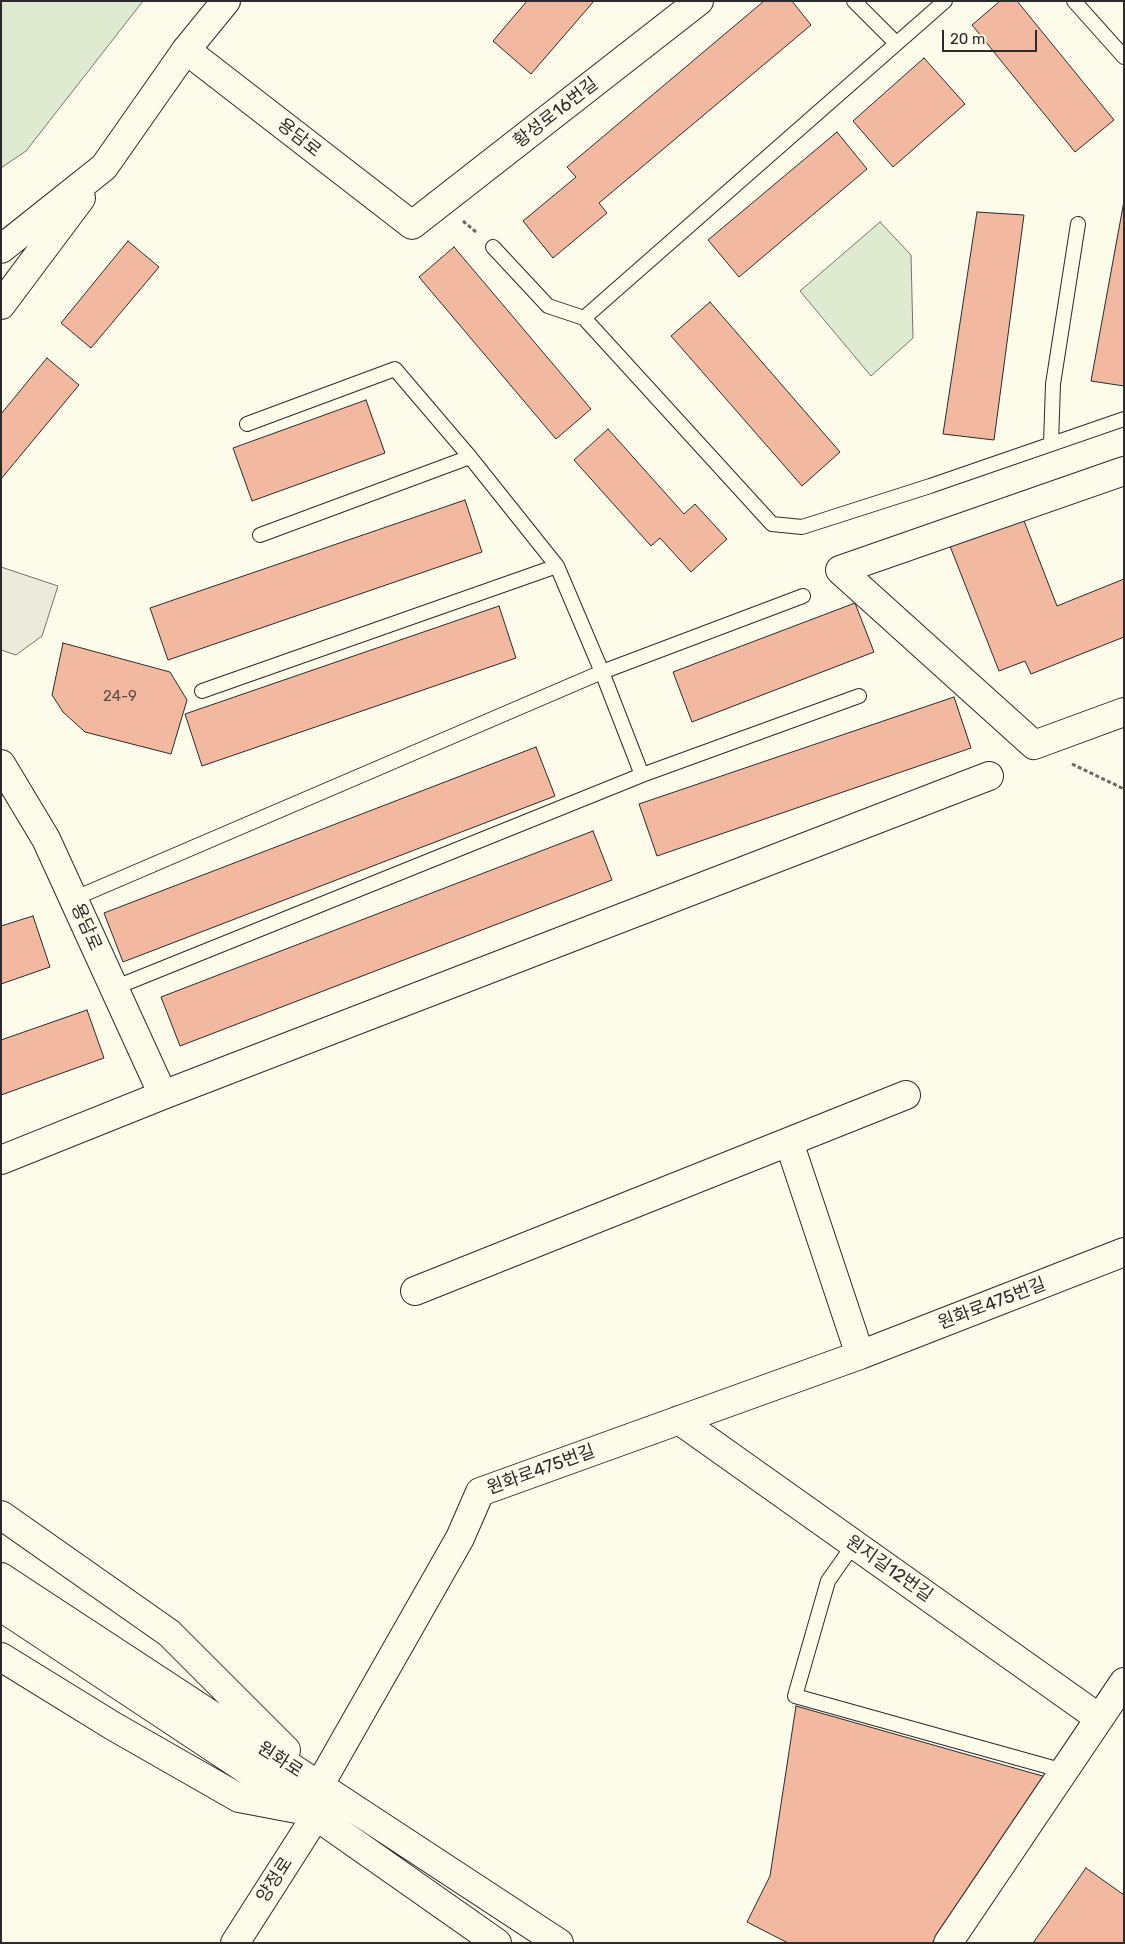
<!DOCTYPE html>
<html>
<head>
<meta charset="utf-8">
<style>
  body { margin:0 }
  #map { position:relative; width:1125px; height:1944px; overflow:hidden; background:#fdfbea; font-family:Rubik,sans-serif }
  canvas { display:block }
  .frame { position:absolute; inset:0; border:2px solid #2b2b2b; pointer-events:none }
  .scale { position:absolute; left:942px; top:30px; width:95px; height:22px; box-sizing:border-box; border:2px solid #2b2b2b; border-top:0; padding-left:6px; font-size:15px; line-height:18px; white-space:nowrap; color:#2b2b2b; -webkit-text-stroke:4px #fdfbea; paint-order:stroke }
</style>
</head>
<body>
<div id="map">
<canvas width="1125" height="1944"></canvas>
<div class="frame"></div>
<div class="scale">20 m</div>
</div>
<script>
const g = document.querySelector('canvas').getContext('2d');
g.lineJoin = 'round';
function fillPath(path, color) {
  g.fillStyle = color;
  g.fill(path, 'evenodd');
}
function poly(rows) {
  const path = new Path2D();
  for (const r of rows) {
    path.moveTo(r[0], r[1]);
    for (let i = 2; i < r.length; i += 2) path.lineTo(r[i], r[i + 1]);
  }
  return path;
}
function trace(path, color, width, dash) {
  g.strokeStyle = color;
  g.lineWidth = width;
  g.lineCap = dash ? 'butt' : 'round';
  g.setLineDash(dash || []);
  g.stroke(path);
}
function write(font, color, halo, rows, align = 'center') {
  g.font = font + ' Rubik,"Noto Sans KR",sans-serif';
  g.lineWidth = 4;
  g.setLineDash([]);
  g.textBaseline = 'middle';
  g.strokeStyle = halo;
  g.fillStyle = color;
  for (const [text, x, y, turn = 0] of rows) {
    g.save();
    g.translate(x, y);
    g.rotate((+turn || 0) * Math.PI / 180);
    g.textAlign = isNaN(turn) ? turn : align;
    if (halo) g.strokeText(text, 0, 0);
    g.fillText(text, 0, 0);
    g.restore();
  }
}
const green = poly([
  [1,1,143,1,26,151,1,168,1,1],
  [880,222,911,255,913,338,871,376,800,291,880,222]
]);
fillPath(green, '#deebd1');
trace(green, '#74746e', 1);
const parking = poly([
  [1,567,58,586,42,636,16,655,1,650,1,567]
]);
fillPath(parking, '#eceadb');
trace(parking, '#74746e', 1);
const building = poly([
  [527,1,594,1,531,74,493,41,527,1],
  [764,1,792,1,811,25,599,203,607,213,553,258,523,221,576,177,567,167,764,1],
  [1000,1,1017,1,1114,120,1075,152,972,25,1000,1],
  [924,58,965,104,893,167,853,121,924,58],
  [837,132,867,169,739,277,708,240,837,132],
  [1124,201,1124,386,1091,381,1124,201],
  [977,212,1024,215,994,440,943,434,977,212],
  [128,241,159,267,91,348,61,323,128,241],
  [454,247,591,409,556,439,419,277,454,247],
  [710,302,840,452,802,486,671,336,710,302],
  [47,358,79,385,1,479,1,414,47,358],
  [366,400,385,453,252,501,233,448,366,400],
  [608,429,684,514,695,504,727,539,691,572,660,538,651,546,574,460,608,429],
  [465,500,482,552,168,660,150,608,465,500],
  [1021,513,1057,606,1124,579,1124,637,1031,674,1025,661,999,671,948,541,1021,513],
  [855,603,874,652,692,722,673,672,855,603],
  [499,606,516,658,202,766,185,714,499,606],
  [63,643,170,672,187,700,171,754,85,732,63,712,52,695,63,643],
  [954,697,971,748,657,856,639,804,954,697],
  [536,747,555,796,123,962,104,913,536,747],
  [593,831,612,880,180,1046,161,997,593,831],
  [33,916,50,967,1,984,1,926,33,916],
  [87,1010,104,1058,1,1095,1,1040,87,1010],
  [796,1706,1046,1777,932,1943,788,1943,747,1922,770,1876,796,1706],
  [1086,1868,1124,1895,1124,1943,1033,1943,1086,1868]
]);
fillPath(building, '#f2b8a0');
trace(building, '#2b2b2b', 1);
const service = poly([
  [854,1,896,43],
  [945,1,584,318,772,524,802,527,930,486,1124,419],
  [1074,1,1124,57],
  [493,247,548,306,584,318],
  [247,424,395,369,470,457,557,566,602,672,642,775],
  [1051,444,1053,384,1078,224],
  [260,535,470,457],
  [202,691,557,566],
  [73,899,602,672,803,596],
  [114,988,642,775,859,696],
  [854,1544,828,1581,795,1696,1064,1771]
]);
const minor = poly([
  [186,50,412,225,699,1],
  [1124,471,840,570,1034,745,1124,712],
  [1,764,46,839,163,1095],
  [789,1142,860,1355],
  [1,1160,163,1095,989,776],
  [415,1291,906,1095],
  [679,1420,1099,1718],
  [319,1786,460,1538,480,1492,860,1355,1124,1252],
  [948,1943,1124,1682]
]);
const tertiary = poly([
  [1,1515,169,1633,286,1750],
  [1,1577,559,1943],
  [1,1607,309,1811,497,1943],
  [1,1657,113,1726,239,1798,297,1809],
  [235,1943,316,1816]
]);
const secondary = poly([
  [1,249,104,167,186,50,226,1],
  [1,305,81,198]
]);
trace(service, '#2b2b2b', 16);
trace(minor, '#2b2b2b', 30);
trace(tertiary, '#2b2b2b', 30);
trace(secondary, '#2b2b2b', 30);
trace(poly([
  [463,221,476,232],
  [1072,764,1124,789]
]), '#6a6964', 3, [4, 2.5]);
trace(service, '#fdfbea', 14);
trace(minor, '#fdfbea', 28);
trace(tertiary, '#fdfbea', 28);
trace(secondary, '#fdfbea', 28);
write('15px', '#5d4e48', null, [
  ["24-9",120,697]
]);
write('18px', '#2b2b2b', '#fdfbea', [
  ["황성로16번길",556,113,-38],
  ["용담로",299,138,38],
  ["용담로",86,927,66],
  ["원화로475번길",992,1304,-21],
  ["원화로475번길",541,1470,-20],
  ["원지길12번길",889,1569,35],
  ["원화로",280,1760,33],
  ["양정로",275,1880,-57]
]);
</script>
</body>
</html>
